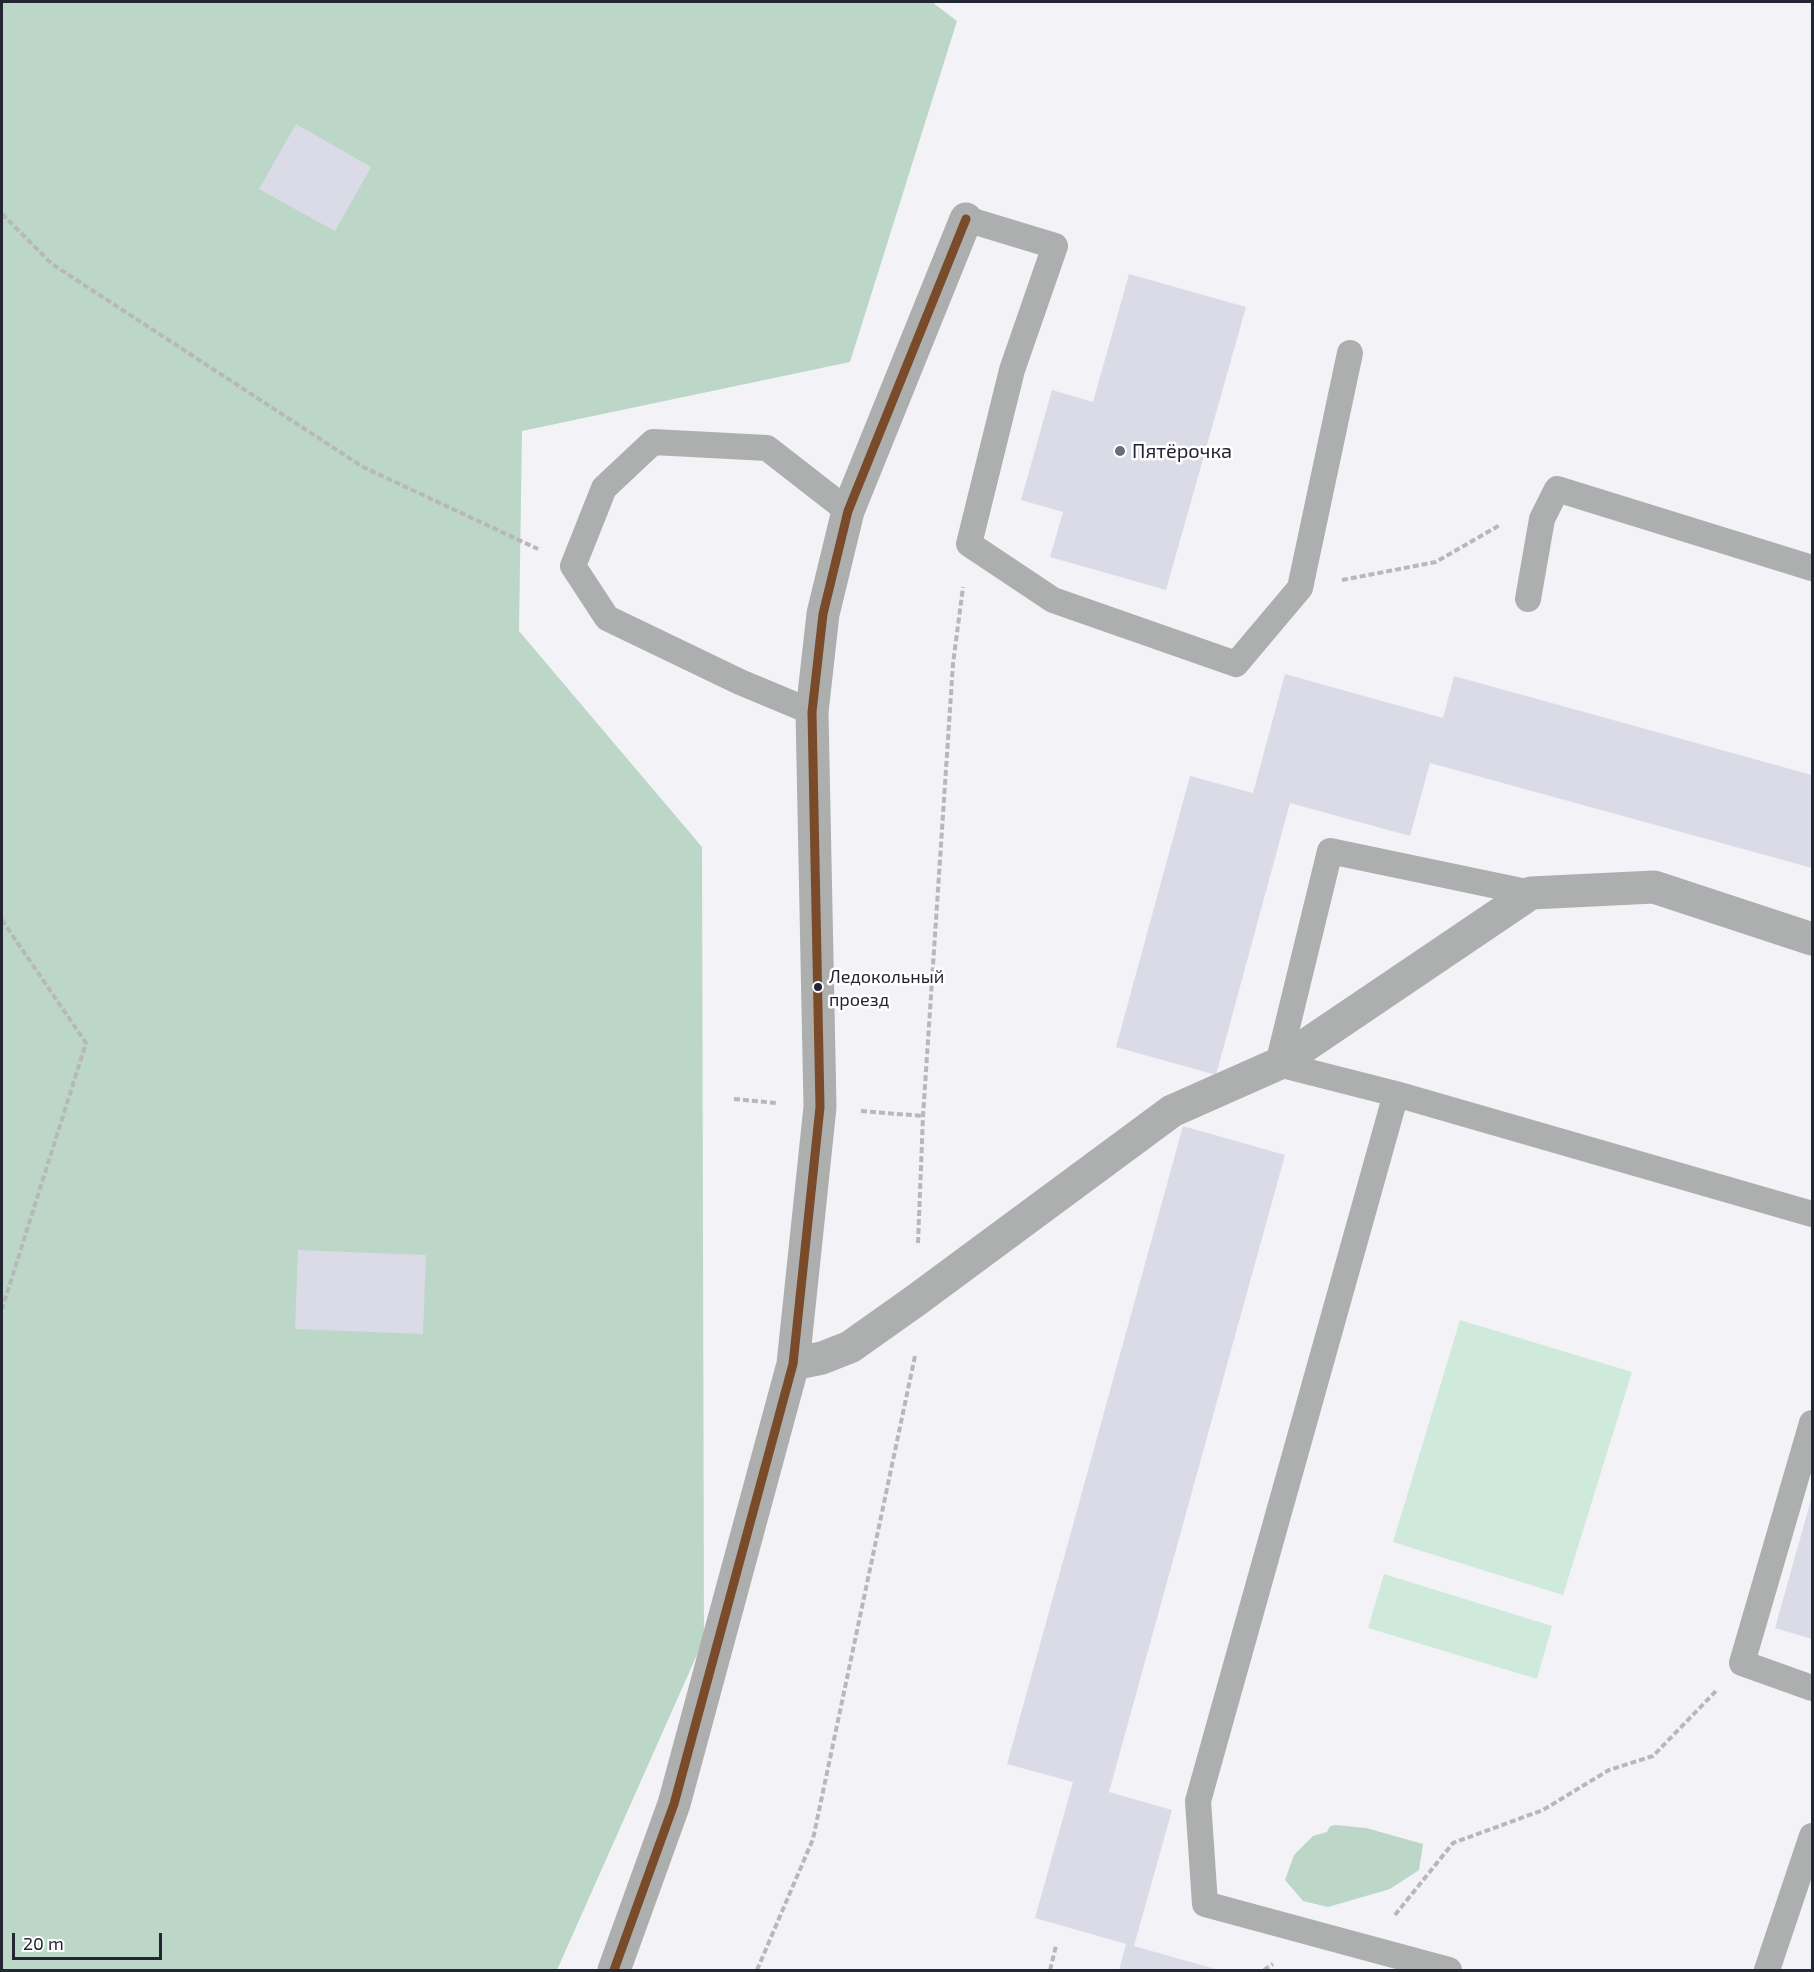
<!DOCTYPE html>
<html>
<head>
<meta charset="utf-8">
<style>
  body { margin:0 }
  #map { position:relative; width:1814px; height:1972px; overflow:hidden; background:#f3f3f7; font-family:"Exo 2",sans-serif }
  canvas { display:block }
  .frame { position:absolute; inset:0; border:3px solid #232532; pointer-events:none }
  .scale { position:absolute; left:12px; top:1933px; width:150px; height:27px; box-sizing:border-box; border:3px solid #232532; border-top:0; padding-left:8px; font-size:18px; line-height:21px; white-space:nowrap; color:#232532; -webkit-text-stroke:4px #fff; paint-order:stroke }
</style>
</head>
<body>
<div id="map">
<canvas width="1814" height="1972"></canvas>
<div class="frame"></div>
<div class="scale">20 m</div>
</div>
<script>
const g = document.querySelector('canvas').getContext('2d');
g.lineJoin = 'round';
function fillPath(path, color) {
  g.fillStyle = color;
  g.fill(path, 'evenodd');
}
function poly(rows) {
  const path = new Path2D();
  for (const r of rows) {
    path.moveTo(r[0], r[1]);
    for (let i = 2; i < r.length; i += 2) path.lineTo(r[i], r[i + 1]);
  }
  return path;
}
function trace(path, color, width, dash) {
  g.strokeStyle = color;
  g.lineWidth = width;
  g.lineCap = dash ? 'butt' : 'round';
  g.setLineDash(dash || []);
  g.stroke(path);
}
function write(font, color, halo, rows, align = 'center') {
  g.font = font + ' "Exo 2",sans-serif';
  g.lineWidth = 5;
  g.setLineDash([]);
  g.textBaseline = 'middle';
  g.strokeStyle = halo;
  g.fillStyle = color;
  for (const [text, x, y, turn = 0] of rows) {
    g.save();
    g.translate(x, y);
    g.rotate((+turn || 0) * Math.PI / 180);
    g.textAlign = isNaN(turn) ? turn : align;
    if (halo) g.strokeText(text, 0, 0);
    g.fillText(text, 0, 0);
    g.restore();
  }
}
fillPath(poly([
  [1460,1320,1632,1372,1563,1595,1393,1542],
  [1384,1574,1552,1626,1537,1679,1368,1628]
]), '#cfe9da');
fillPath(poly([
  [2,2,932,2,957,21,850,362,522,431,519,631,702,847,704,1639,557,1970,2,1970],
  [1336,1825,1366,1828,1423,1844,1419,1870,1390,1889,1328,1907,1303,1901,1285,1880,1294,1855,1313,1836,1327,1832,1330,1826]
]), '#bcd7c7');
fillPath(poly([
  [296,124,371,167,335,231,259,189],
  [1129,274,1246,307,1166,590,1050,557,1063,512,1021,500,1052,390,1093,402],
  [1285,674,1443,718,1454,676,1812,775,1812,868,1430,763,1410,836,1290,803,1216,1075,1116,1047,1190,776,1253,793],
  [1183,1126,1285,1155,1109,1792,1172,1810,1134,1946,1219,1970,1119,1970,1126,1944,1035,1918,1073,1782,1007,1764],
  [298,1250,426,1255,423,1334,295,1329],
  [1812,1496,1812,1639,1775,1628]
]), '#dadbe6');
trace(poly([
  [2,214,52,264,363,467,538,549],
  [1342,580,1436,562,1500,525],
  [2,920,86,1043,2,1309],
  [734,1099,776,1103],
  [861,1111,923,1116],
  [918,1243,923,1116,953,664,963,587],
  [1395,1915,1453,1843,1543,1810,1609,1770,1653,1756,1717,1690],
  [757,1970,813,1839,915,1356],
  [1050,1970,1056,1946],
  [1264,1970,1273,1964]
]), '#b6b8b9', 4, [6, 3]);
trace(poly([
  [966,219,1055,246,1012,370,969,544,1053,600,1236,664,1300,588,1350,353],
  [1528,599,1542,519,1557,489,1812,568],
  [812,712,740,682,607,618,573,566,604,488,653,442,767,448,848,511],
  [1531,893,1330,851,1278,1064,1396,1094,1812,1214],
  [1396,1094,1198,1801,1205,1904,1449,1970],
  [1812,1423,1742,1663,1812,1688],
  [1767,1970,1812,1836]
]), '#acafae', 26);
trace(poly([
  [793,1364,822,1358,850,1347,915,1301,1172,1111,1278,1064,1531,893,1654,887,1812,939],
  [614,1970,674,1804,793,1364,820,1107,812,712,823,614,848,511,966,219]
]), '#acafae', 33);
trace(poly([
  [614,1970,674,1804,793,1364,820,1107,812,712,823,614,848,511,966,219]
]), '#7a4b2a', 9);
for (const [x, y, r, color] of [
  [1120,451,6,"#6c6d77"],
  [818,987,5,"#232532"]
]) {
  const dot = new Path2D();
  dot.arc(x, y, r, 0, 2 * Math.PI);
  g.fillStyle = color;
  g.fill(dot);
  trace(dot, '#fff', 2);
}
write('18px', '#232532', '#fff', [
  ["Ледокольный",829,977],
  ["проезд",829,1000]
], 'left');
write('20px', '#232532', '#fff', [
  ["Пятёрочка",1132,451]
], 'left');
</script>
</body>
</html>
